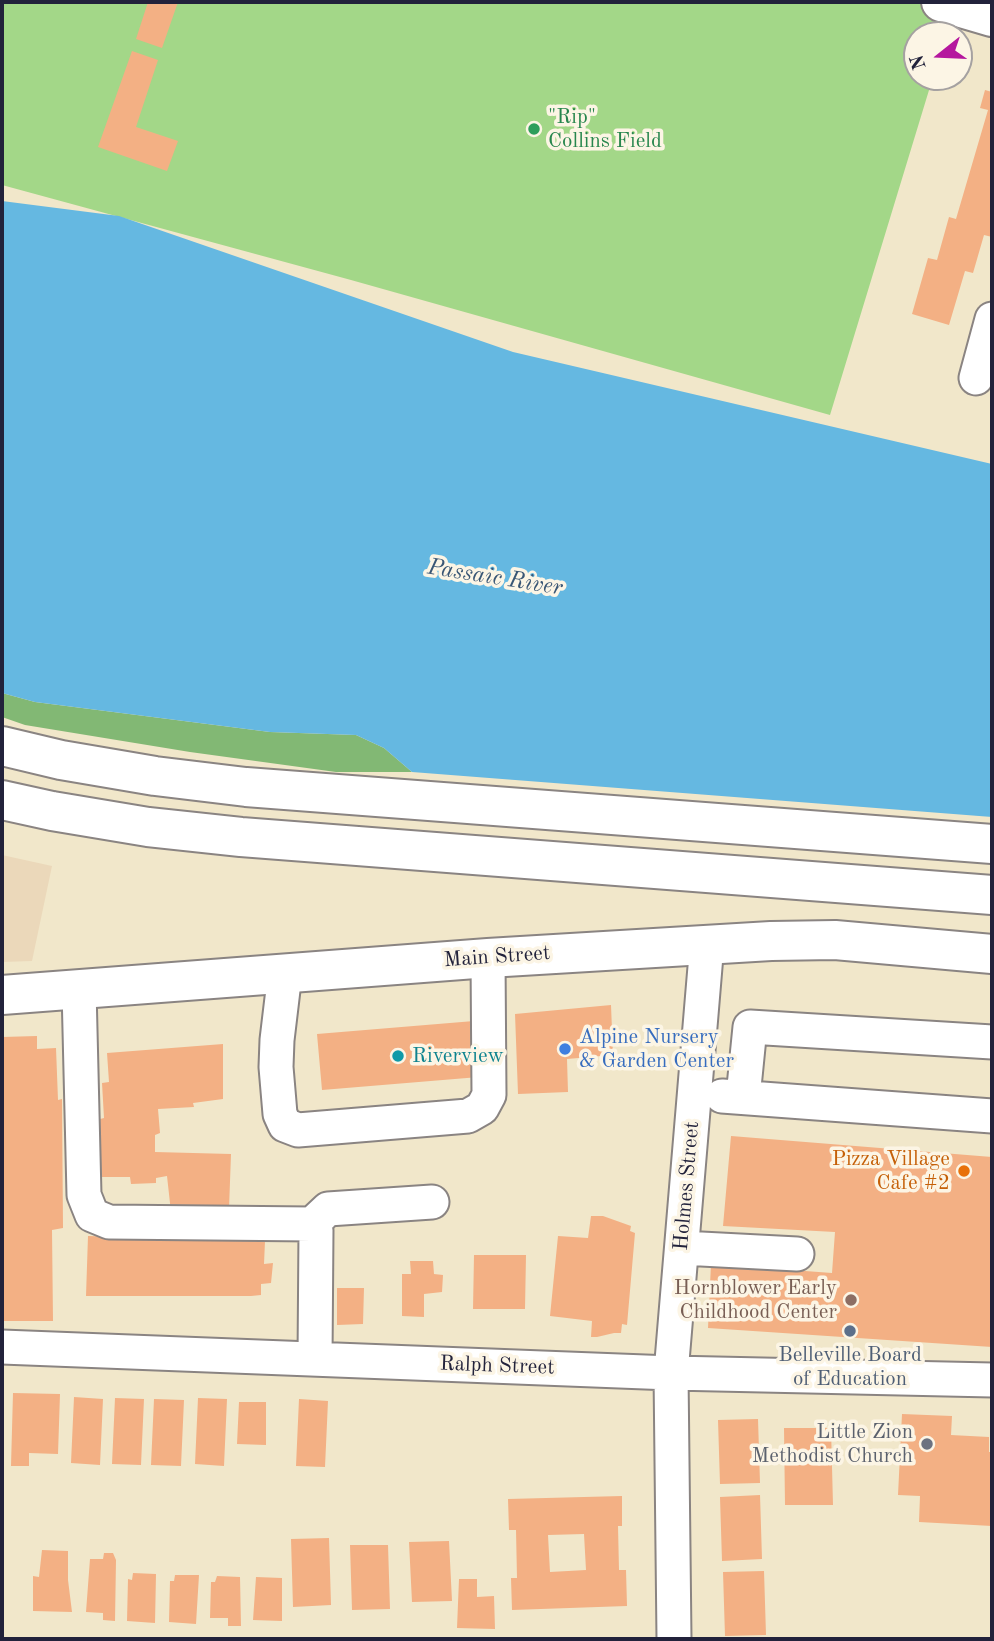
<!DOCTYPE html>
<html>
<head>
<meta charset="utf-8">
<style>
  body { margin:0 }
  #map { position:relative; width:994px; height:1641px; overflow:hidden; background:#f1e7ca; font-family:"Old Standard TT",serif }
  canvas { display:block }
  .frame { position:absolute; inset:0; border:4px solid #22223b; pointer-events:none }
  .north { position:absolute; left:903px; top:21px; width:70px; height:70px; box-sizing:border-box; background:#fcf5e5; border:2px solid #a5a1a1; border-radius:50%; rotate:252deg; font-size:19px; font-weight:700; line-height:28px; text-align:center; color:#22223b }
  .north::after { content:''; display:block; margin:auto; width:24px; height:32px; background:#b5179e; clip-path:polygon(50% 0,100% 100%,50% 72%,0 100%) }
</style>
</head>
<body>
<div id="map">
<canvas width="994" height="1641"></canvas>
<div class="frame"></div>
<div class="north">N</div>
</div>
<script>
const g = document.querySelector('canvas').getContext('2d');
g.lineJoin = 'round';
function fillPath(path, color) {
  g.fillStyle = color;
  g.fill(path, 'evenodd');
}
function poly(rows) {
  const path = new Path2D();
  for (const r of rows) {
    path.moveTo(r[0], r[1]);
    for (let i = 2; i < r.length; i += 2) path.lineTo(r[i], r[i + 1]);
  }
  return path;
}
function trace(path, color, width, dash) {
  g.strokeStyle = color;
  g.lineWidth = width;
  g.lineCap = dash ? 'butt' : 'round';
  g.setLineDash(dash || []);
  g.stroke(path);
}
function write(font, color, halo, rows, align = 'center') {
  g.font = font + ' "Old Standard TT",serif';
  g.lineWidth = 7;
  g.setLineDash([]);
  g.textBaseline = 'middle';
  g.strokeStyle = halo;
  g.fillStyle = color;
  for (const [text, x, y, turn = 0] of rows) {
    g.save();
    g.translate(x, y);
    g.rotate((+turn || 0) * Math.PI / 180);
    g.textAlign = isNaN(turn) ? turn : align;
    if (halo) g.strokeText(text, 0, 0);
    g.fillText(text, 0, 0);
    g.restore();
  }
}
fillPath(poly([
  [2,855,52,866,32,961,2,962]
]), '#ebd8ba');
fillPath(poly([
  [2,2,941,2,955,6,946,35,917,35,917,77,933,77,830,415,351,280,2,185]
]), '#a3d788');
fillPath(poly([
  [2,693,35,702,270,732,356,735,384,748,412,772,336,772,190,752,25,725,2,717]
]), '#82b874');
fillPath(poly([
  [2,201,119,216,513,352,992,464,992,817,412,772,384,748,356,735,270,732,35,702,2,693]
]), '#65b8e1');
fillPath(poly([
  [148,2,178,2,162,48,136,39],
  [132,51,158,60,136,127,178,141,167,171,98,147],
  [985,90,992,92,992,237,984,235,973,273,965,271,949,325,912,314,928,258,937,260,949,217,956,219,988,110,980,108],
  [611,1005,613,1055,567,1059,568,1092,518,1094,515,1014],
  [474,1021,479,1077,322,1090,317,1034],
  [37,1036,37,1049,56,1048,58,1100,62,1099,63,1228,52,1230,53,1321,2,1321,2,1037],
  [223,1044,223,1099,193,1103,194,1107,158,1109,160,1133,155,1135,155,1152,231,1154,229,1209,171,1212,167,1176,156,1178,156,1183,131,1184,130,1177,100,1177,96,1120,104,1118,102,1083,109,1082,107,1053],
  [731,1136,992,1157,992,1347,708,1328,711,1264,832,1273,835,1232,723,1226],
  [591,1216,603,1216,631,1226,630,1231,635,1233,627,1325,622,1324,621,1333,614,1333,597,1337,591,1337,592,1321,550,1316,558,1236,588,1238],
  [88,1236,265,1241,264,1264,273,1263,271,1283,261,1284,261,1295,251,1296,86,1296],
  [474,1255,526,1255,525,1309,473,1309],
  [410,1261,433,1261,434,1274,443,1275,442,1292,424,1294,424,1317,402,1316,402,1274,411,1274],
  [337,1288,364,1288,363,1324,337,1325],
  [13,1393,60,1394,58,1454,29,1453,29,1466,11,1466],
  [74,1397,103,1399,100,1465,71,1463],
  [115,1398,144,1399,141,1465,112,1464],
  [198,1398,227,1399,224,1466,195,1464],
  [154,1399,184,1400,181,1466,151,1465],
  [299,1399,328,1401,325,1467,296,1466],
  [239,1402,266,1402,266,1445,237,1444],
  [902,1414,952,1416,951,1435,989,1437,989,1452,992,1452,992,1526,919,1522,920,1496,898,1495],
  [758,1419,760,1483,720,1484,718,1420],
  [784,1428,831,1428,833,1505,785,1505],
  [760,1495,762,1559,722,1561,720,1497],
  [622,1496,622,1526,618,1526,619,1570,626,1570,627,1606,512,1610,511,1578,517,1578,516,1530,509,1530,508,1499],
  [584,1534,586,1570,550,1572,548,1535],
  [329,1538,331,1605,293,1607,291,1539],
  [449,1541,452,1601,412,1602,409,1542],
  [350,1545,388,1545,390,1609,352,1610],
  [42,1550,68,1551,68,1580,72,1612,33,1611,33,1576,39,1577],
  [104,1553,113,1553,116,1560,115,1621,103,1620,103,1613,86,1612,90,1559,103,1559],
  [764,1571,766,1635,725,1636,723,1572],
  [133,1573,156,1574,155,1623,127,1621,128,1579,132,1580],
  [175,1575,199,1575,196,1624,169,1622,170,1581,174,1581],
  [217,1576,240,1577,241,1626,228,1626,228,1618,210,1618,211,1582,215,1582],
  [256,1577,282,1578,282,1621,253,1620],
  [459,1579,477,1579,477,1597,494,1596,495,1629,457,1628]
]), '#f3b084');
const minor = poly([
  [976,378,992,319],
  [285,973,277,1040,276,1067,280,1114,285,1125,298,1130,468,1116,482,1108,489,1095,488,958],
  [79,989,84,1195,92,1215,109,1222,312,1224,316,1230,315,1359],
  [722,1096,992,1116],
  [743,1097,750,1027,992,1042],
  [312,1224,328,1209,432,1202],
  [682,1248,797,1254],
  [2,1347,671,1373,992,1380],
  [674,1639,671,1373,707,943]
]);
const major = poly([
  [941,2,992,17],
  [2,995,488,958,771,941,835,940,992,954]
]);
const highway = poly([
  [2,746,61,760,155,776,246,787,992,844],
  [2,800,52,811,148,827,241,837,992,895]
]);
trace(minor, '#8a8482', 37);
trace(major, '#8a8482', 42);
trace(highway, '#8a8482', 42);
trace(minor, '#fff', 33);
trace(major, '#fff', 38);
trace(highway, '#fff', 38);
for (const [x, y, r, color] of [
  [534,129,7,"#2e9e5b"],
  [565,1049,7,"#3f7fe0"],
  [398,1056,7,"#0f9aa8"],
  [964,1171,7,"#e8710a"],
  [851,1300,7,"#8d6e63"],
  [850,1331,7,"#5c6f8a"],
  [927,1444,7,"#6b7280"]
]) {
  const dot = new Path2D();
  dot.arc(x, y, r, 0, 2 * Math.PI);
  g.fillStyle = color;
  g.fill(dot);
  trace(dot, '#fcf5e5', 2.5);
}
write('21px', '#27864d', '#fcf5e5', [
  ["\"Rip\"",548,117],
  ["Collins Field",548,141]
], 'left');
write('21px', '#22223b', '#fcf5e5', [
  ["Main Street",497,957,-4],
  ["Holmes Street",687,1186,-85],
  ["Ralph Street",497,1366,2]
]);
write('21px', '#366cbe', '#fcf5e5', [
  ["Alpine Nursery",579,1037],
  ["& Garden Center",579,1061]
], 'left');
write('21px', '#0d838f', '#fcf5e5', [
  ["Riverview",412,1056]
], 'left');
write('21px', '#c56008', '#fcf5e5', [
  ["Pizza Village",950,1159],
  ["Cafe #2",950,1183]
], 'right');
write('21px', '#785e54', '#fcf5e5', [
  ["Hornblower Early",837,1288],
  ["Childhood Center",837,1312]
], 'right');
write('21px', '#4e5e75', '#fcf5e5', [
  ["Belleville Board",850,1355],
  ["of Education",850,1379]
]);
write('21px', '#5b616d', '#fcf5e5', [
  ["Little Zion",913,1432],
  ["Methodist Church",913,1456]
], 'right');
write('italic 23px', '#395675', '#fcf5e5', [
  ["Passaic River",495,578,9]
]);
</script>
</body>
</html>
